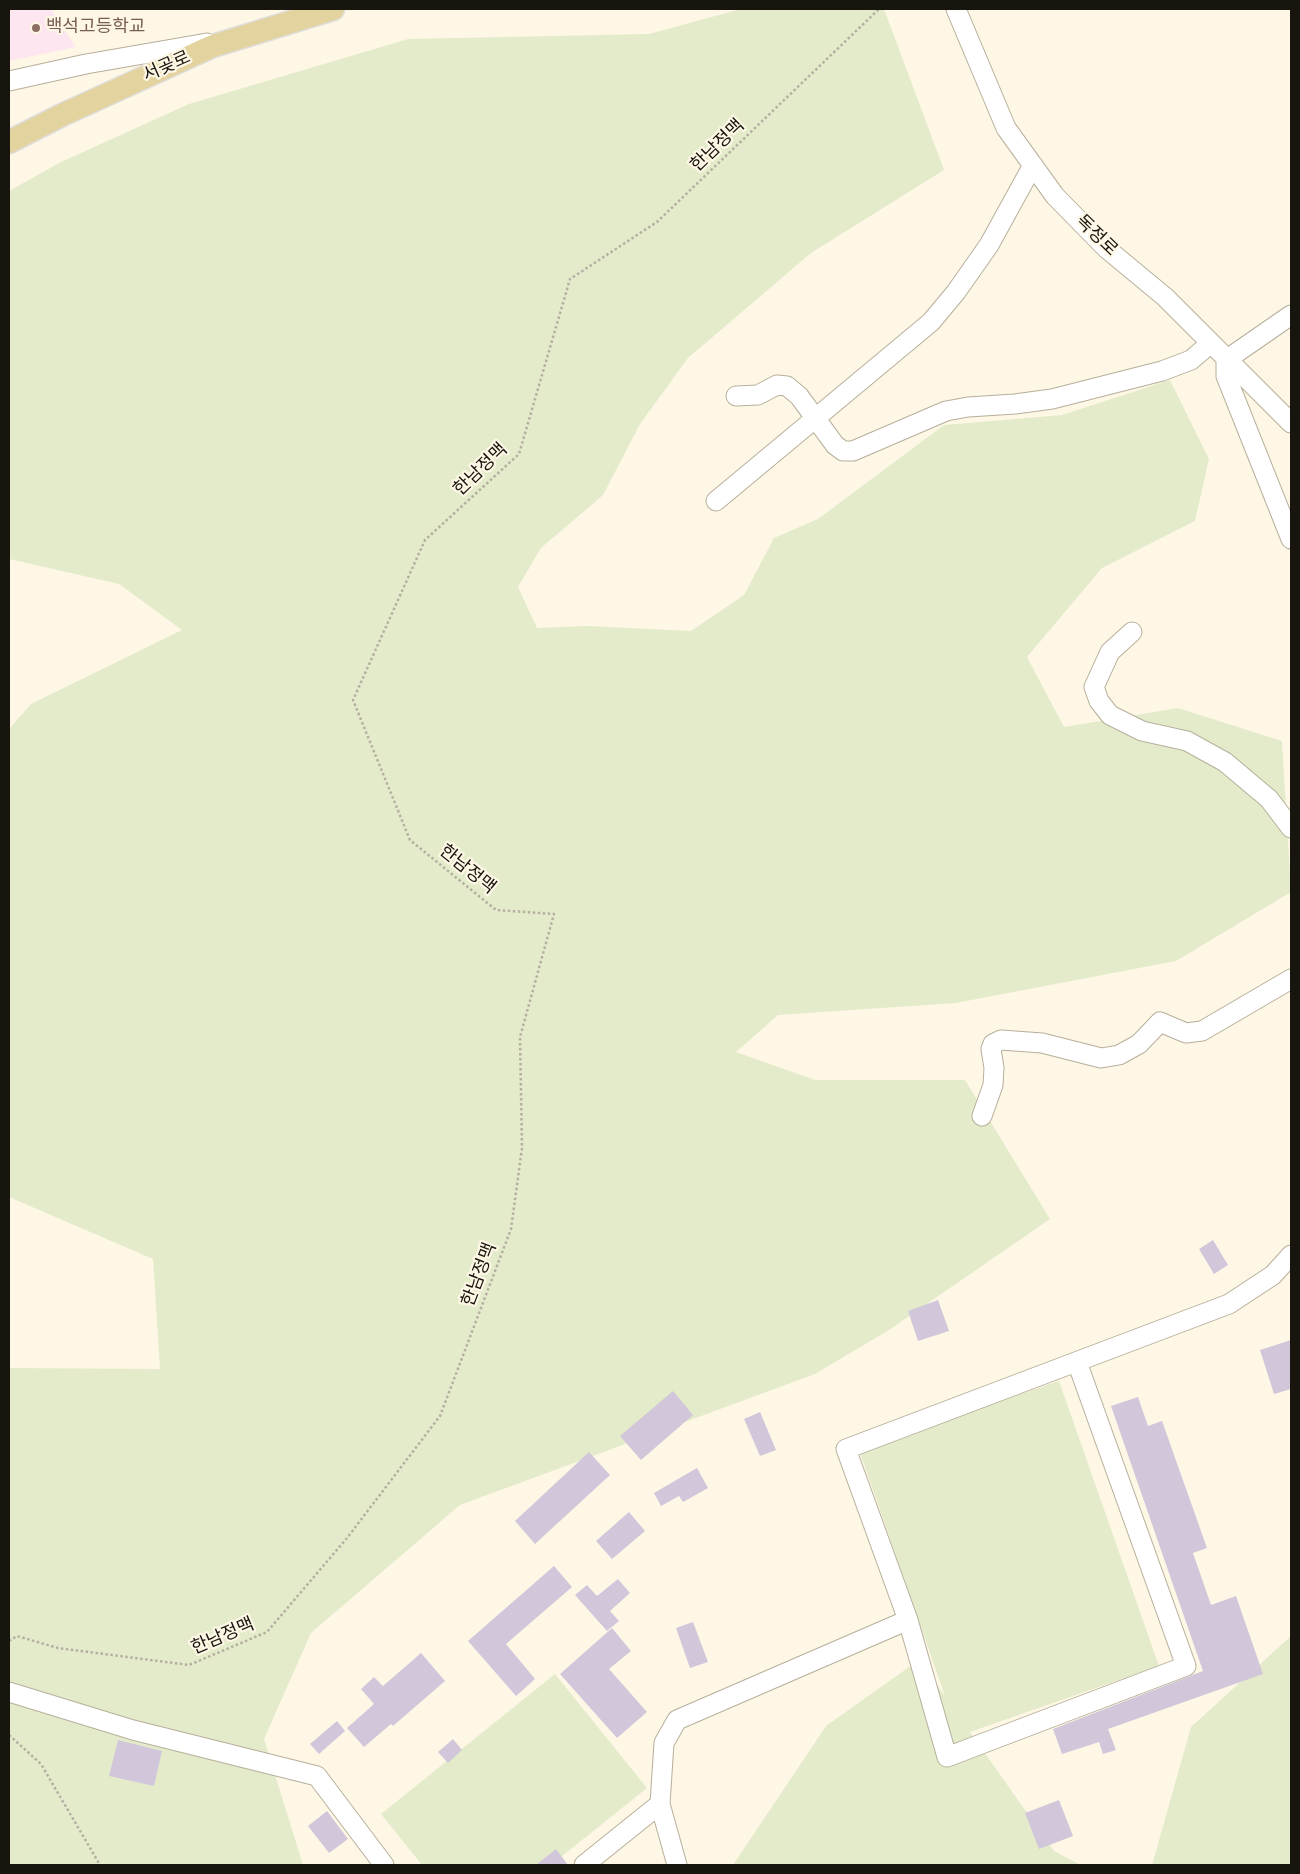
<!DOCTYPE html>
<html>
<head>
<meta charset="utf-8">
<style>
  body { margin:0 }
  #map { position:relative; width:1300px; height:1874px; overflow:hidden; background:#fef7e6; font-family:"Titillium Web",sans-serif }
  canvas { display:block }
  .frame { position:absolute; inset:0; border:10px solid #18150e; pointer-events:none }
</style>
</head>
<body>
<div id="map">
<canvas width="1300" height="1874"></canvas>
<div class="frame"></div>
</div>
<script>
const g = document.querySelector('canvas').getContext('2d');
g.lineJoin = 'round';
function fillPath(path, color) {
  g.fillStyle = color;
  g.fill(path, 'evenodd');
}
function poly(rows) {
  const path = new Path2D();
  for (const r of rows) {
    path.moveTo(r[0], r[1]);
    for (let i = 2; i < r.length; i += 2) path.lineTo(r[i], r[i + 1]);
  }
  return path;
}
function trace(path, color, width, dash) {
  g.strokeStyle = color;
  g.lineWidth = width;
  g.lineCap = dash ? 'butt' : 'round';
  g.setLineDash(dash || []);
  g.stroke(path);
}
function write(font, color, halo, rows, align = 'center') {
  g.font = font + ' "Titillium Web","Noto Sans KR",sans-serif';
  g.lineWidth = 4.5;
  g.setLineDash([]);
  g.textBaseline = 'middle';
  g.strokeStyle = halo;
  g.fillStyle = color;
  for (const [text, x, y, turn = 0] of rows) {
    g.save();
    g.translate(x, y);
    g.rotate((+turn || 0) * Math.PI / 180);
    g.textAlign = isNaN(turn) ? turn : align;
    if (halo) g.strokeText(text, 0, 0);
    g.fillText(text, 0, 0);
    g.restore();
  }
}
fillPath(poly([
  [9,9,51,9,76,47,9,61]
]), '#fee6f0');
fillPath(poly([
  [741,9,884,9,944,170,811,253,688,358,640,424,603,495,541,548,518,587,537,628,587,626,691,631,744,595,774,538,818,519,944,425,1062,415,1170,380,1209,459,1195,521,1102,568,1027,657,1064,727,1178,708,1282,741,1291,892,1176,961,956,1003,778,1015,736,1052,815,1080,965,1080,1050,1219,889,1330,815,1374,460,1505,311,1633,264,1739,303,1865,9,1865,9,1368,160,1369,153,1259,9,1197,9,729,31,704,182,630,119,584,9,559,9,191,61,162,189,104,408,39,649,34],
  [1059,1381,1159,1666,970,1732,1054,1851,1081,1865,733,1865,826,1726,919,1660,945,1696,859,1450],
  [1291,1636,1291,1865,1152,1865,1191,1727],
  [555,1674,647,1788,551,1865,422,1865,381,1814]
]), '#e4ebcb');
fillPath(poly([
  [1213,1240,1228,1265,1214,1274,1199,1249],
  [938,1300,949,1331,918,1341,908,1311],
  [1291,1340,1291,1389,1274,1394,1260,1350],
  [673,1391,693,1415,641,1460,620,1436],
  [1138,1397,1148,1426,1162,1421,1207,1548,1193,1553,1211,1605,1236,1596,1263,1674,1108,1729,1116,1750,1103,1754,1099,1742,1062,1754,1053,1729,1203,1671,1111,1406],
  [760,1412,776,1450,760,1456,744,1419],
  [589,1452,610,1475,535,1544,515,1521],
  [697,1468,708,1488,683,1502,679,1496,661,1506,654,1493],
  [629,1512,645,1531,612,1559,596,1541],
  [554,1566,572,1587,506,1644,535,1679,516,1696,468,1641],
  [618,1579,630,1593,610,1611,619,1621,607,1631,575,1595,587,1585,597,1596],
  [693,1622,708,1662,690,1668,676,1628],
  [612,1628,631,1651,609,1669,647,1712,617,1738,560,1674],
  [421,1653,445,1681,393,1726,391,1724,364,1747,347,1728,374,1704,361,1689,374,1677,383,1686],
  [337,1721,345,1731,319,1754,310,1744],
  [453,1739,462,1750,448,1763,438,1752],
  [118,1740,162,1751,154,1786,109,1776],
  [1059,1800,1073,1836,1039,1849,1025,1813],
  [327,1811,348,1839,329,1853,308,1826],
  [556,1849,568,1865,536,1865]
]), '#d1c6da');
const minor = poly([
  [956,9,1006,128,1055,196,1107,249,1165,297,1291,423],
  [9,81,86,64,207,43],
  [1226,360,1226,376,1291,539],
  [1226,360,1291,315],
  [736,396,758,395,777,385,787,386,799,396,835,445,843,451,853,451,946,411,968,407,1015,404,1052,399,1162,371,1191,360,1211,343],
  [716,501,931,322,956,292,989,245,1033,165],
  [1132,632,1110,652,1094,687,1099,701,1110,715,1142,731,1187,741,1225,762,1269,799,1291,828],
  [982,1116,993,1085,994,1068,991,1049,993,1044,1001,1040,1042,1043,1101,1058,1119,1055,1139,1044,1160,1022,1186,1033,1202,1031,1291,979],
  [1077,1362,1186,1666,947,1757,908,1620,846,1449,1229,1304,1273,1275,1291,1255],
  [9,1692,133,1730,317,1776,384,1865],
  [584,1865,660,1804],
  [677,1865,660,1804,664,1743,677,1720,908,1620]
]);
const major = poly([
  [9,142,62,115,213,46,333,9]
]);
trace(minor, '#b7af9b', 21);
trace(major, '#dfdedd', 25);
trace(poly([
  [9,1641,17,1636,58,1648,189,1665,267,1632,347,1538,440,1416,511,1229,522,1148,520,1037,554,914,496,910,410,840,353,700,425,540,519,454,570,279,657,222,879,9],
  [9,1735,41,1764,100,1865]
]), '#b5afa1', 2.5, [2.5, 2.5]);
trace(minor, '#fff', 19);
trace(major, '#e3d39e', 22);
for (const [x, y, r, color] of [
  [36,28,5,"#8d6e63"]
]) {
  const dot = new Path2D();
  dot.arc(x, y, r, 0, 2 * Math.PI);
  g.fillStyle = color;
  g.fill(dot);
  trace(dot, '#fef7e6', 2);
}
write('18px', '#785e54', '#fef7e6', [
  ["백석고등학교",46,28]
], 'left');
write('18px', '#18150e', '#fef7e6', [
  ["서곶로",167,67,-24],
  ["한남정맥",718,146,-44],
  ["독정로",1096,236,44],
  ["한남정맥",481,470,-44],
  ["한남정맥",467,870,39],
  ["한남정맥",480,1275,-69],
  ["한남정맥",223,1637,-23]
]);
</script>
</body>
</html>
